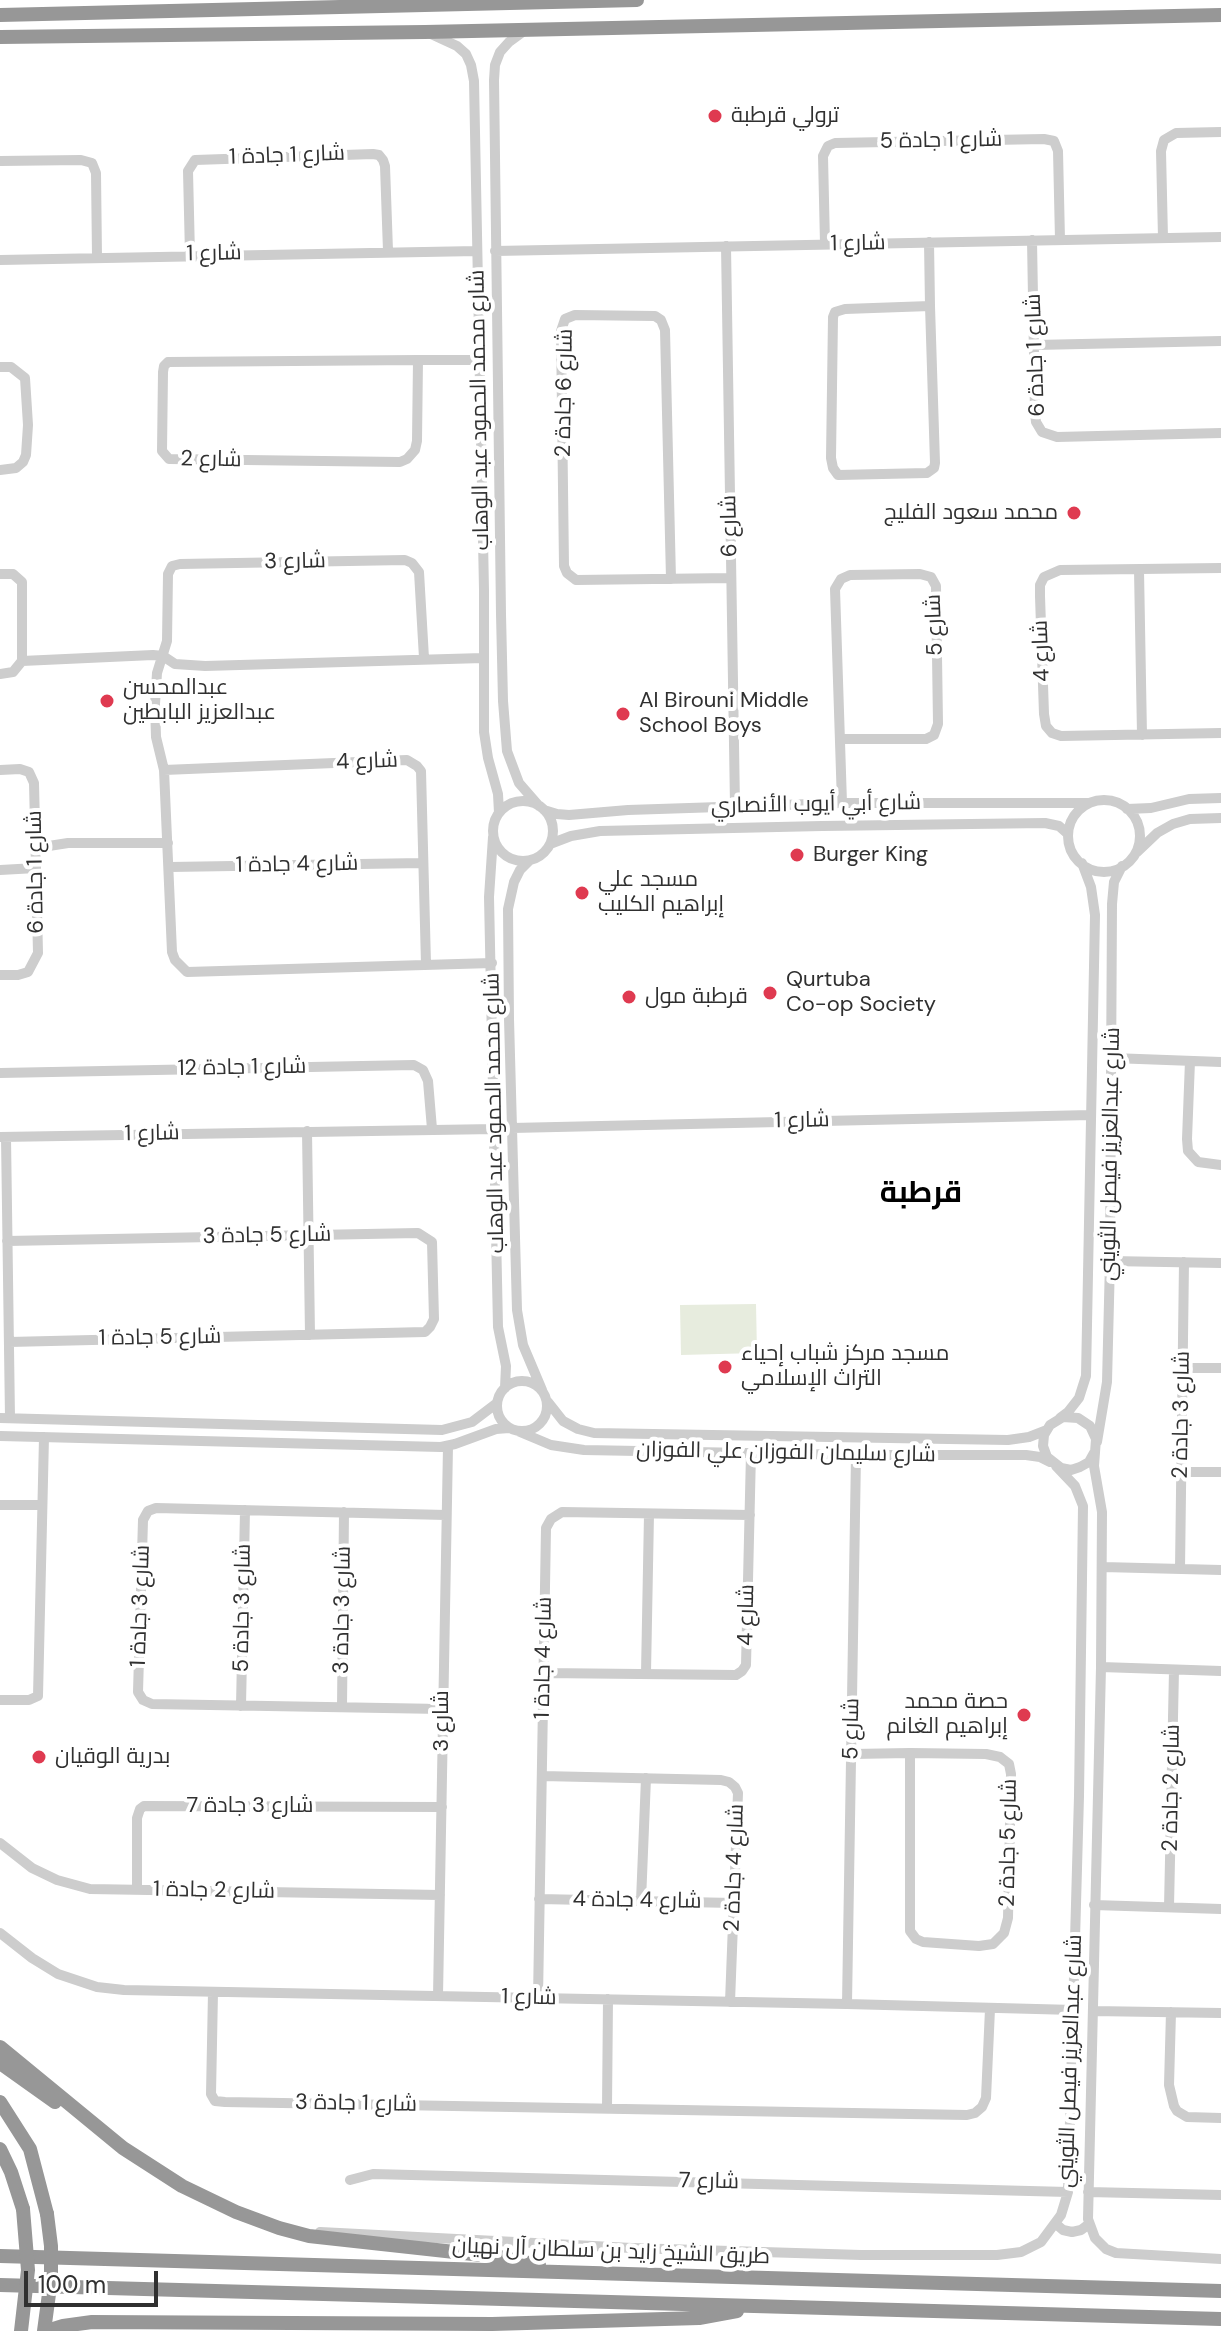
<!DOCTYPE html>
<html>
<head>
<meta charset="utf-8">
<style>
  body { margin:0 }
  #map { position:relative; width:1221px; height:2331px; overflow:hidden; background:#fff; font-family:"DM Sans",sans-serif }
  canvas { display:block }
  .scale { position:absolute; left:24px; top:2271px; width:134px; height:36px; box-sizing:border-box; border:4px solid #303030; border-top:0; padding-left:10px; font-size:24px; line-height:28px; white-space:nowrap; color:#303030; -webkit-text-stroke:6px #fff; paint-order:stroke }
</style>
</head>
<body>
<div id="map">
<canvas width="1221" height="2331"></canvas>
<div class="scale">100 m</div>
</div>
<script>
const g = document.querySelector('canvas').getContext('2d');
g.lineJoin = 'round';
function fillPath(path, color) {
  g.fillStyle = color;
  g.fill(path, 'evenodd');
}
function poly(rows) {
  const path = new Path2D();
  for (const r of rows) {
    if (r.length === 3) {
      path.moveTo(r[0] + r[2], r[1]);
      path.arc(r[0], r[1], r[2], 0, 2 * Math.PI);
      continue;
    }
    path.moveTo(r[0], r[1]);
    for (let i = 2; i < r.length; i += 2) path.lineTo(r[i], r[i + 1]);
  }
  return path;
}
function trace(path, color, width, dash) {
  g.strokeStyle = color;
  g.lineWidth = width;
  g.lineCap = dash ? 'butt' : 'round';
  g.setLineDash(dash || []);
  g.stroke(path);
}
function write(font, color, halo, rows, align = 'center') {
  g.font = font + ' "DM Sans",Cairo,sans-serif';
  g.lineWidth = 8;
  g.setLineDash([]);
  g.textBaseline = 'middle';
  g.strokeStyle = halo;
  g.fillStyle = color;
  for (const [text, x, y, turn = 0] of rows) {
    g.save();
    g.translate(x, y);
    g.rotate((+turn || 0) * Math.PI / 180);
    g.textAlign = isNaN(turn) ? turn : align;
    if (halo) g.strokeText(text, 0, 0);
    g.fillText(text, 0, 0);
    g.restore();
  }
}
fillPath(poly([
  [756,1304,757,1353,681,1355,680,1305]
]), '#e7ecde');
trace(poly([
  [524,31,509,42,500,52,495,65,494,80,501,614,503,701,507,751,519,783,539,806],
  [431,34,457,46,466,54,471,65,474,81,484,590,484,732,488,758,498,794,499,813],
  [0,161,81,160,92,163,96,173,97,257],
  [1163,238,1161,151,1164,140,1176,133,1221,132],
  [1032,240,1035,413,1036,422,1042,432,1057,437,1221,433],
  [929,242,930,306,935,463,934,468,927,473,838,475,833,468,831,458,833,317,835,312,845,309,930,306],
  [825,244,823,156,828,146,835,143,1044,139,1054,141,1058,151,1060,240],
  [726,246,735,806],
  [495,251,1221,237],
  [190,255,188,171,195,160,373,154,379,155,383,160,385,166,388,251],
  [0,260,477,251],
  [1035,345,1221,341],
  [418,360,417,441,415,450,407,459,400,462,169,459,162,451,163,372,164,366,168,362,418,360,479,360],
  [0,367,11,367,25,378,28,425,26,455,23,462,16,468,0,470],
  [1221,568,1060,570,1044,577,1040,585,1040,596,1044,714,1046,726,1052,733,1061,736,1221,733],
  [1139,570,1142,735],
  [0,574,13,574,22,582,22,661,13,672,0,674],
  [671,579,665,330,661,320,655,316,575,315,565,319,561,331,564,566,567,573,576,580,731,578],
  [424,658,419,572,412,563,405,560,180,564,172,566,168,574,167,641,157,673,155,704,156,737,164,770,172,952,175,960,187,972,492,963],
  [22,661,153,655,163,656,175,664,205,666,483,658],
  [840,739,926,739,934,735,938,724,936,586,931,577,920,574,850,575,841,579,835,589,842,803],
  [0,770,20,769,29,772,34,783,38,953,28,972,18,975,0,975],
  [164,770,407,760,417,766,421,771,426,964],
  [1104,836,36],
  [523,831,30],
  [1127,809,1151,808,1189,799,1221,798],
  [544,810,557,814,569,815,628,810,842,803,1089,803],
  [493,837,489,897,498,1327,506,1366,505,1388],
  [550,844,571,836,600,831,822,826,1045,823,1059,826,1068,834],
  [36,848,68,843,168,843],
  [1137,852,1157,833,1173,824,1190,819,1221,818],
  [529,861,520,870,514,882,508,909,509,1019,517,1310,523,1345,542,1390],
  [170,867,423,863],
  [0,870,36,868],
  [1112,1058,1221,1062],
  [1190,1061,1187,1139,1188,1151,1198,1162,1221,1165],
  [0,1073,414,1065,423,1070,428,1081,432,1129],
  [512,1128,1091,1115],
  [307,1131,310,1335],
  [0,1137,495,1129],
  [6,1137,10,1418],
  [7,1241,418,1233,432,1242,434,1319,430,1327,425,1332,9,1342],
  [1110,1261,1221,1263],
  [1183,1368,1221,1368],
  [522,1406,25],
  [548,1402,563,1421,578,1429,594,1433,1008,1440,1029,1437,1047,1430],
  [0,1418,442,1430,472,1422,497,1403],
  [1060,1418,1068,1412,1079,1398,1086,1376,1095,915,1091,887,1082,863],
  [520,1432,551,1445,584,1450,856,1455,1026,1455,1040,1457,1050,1462],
  [0,1436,441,1447,455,1444,496,1429,509,1428],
  [1097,1442,1107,1382,1110,1261,1112,904,1114,882,1122,866],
  [1094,1453,1089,1462,1080,1467,1071,1470,1061,1468,1047,1457,1043,1446,1044,1435,1050,1425,1063,1417,1078,1418,1090,1426,1096,1439,1094,1466,1102,1512,1101,1667,1088,2219,1095,2238,1106,2249,1116,2253,1221,2259],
  [1181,1472,1221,1472],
  [0,1505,41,1505],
  [1103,1567,1221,1570],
  [1180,1569,1184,1262],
  [1101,1667,1221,1671],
  [543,1673,736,1675,742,1671,746,1665,751,1453],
  [646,1673,649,1514],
  [0,1700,29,1700,38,1696,44,1437],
  [241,1706,245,1510],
  [342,1707,344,1512],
  [442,1709,152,1704,143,1700,138,1692,143,1520,148,1511,156,1508,446,1515],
  [852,1754,910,1753,986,1754,1000,1757,1009,1764,1011,1774,1008,1918,1004,1933,993,1944,979,1946,923,1942,916,1939,910,1931,910,1753],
  [542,1776,721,1780,729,1782,735,1787,738,1793,730,2002],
  [0,1843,32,1868,57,1880,90,1889,440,1895],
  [137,1889,137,1818,140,1809,144,1806,442,1807],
  [539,1899,734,1903],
  [641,1901,646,1778],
  [1094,1905,1221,1909],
  [1169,1907,1174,1670],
  [0,1933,32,1958,58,1974,97,1987,124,1990,847,2004,1074,2010],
  [213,1992,211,2094,215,2101,225,2102,967,2115,975,2113,982,2107,986,2098,990,2009],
  [438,1996,448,1446],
  [538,1998,546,1528,551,1519,562,1512,750,1515],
  [847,2004,856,1455],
  [1093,2011,1221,2013],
  [1171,2012,1169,2085,1174,2106,1177,2111,1187,2117,1221,2118],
  [607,2108,608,1999],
  [350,2180,373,2174,1068,2192],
  [1088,2192,1221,2195],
  [1056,2224,1063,2230,1072,2232,1081,2230,1089,2224],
  [320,2232,632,2248,861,2255,997,2255,1021,2252,1041,2242,1061,2215,1068,2192,1079,1796,1083,1506,1075,1486,1056,1466]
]), '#cdcdcd', 10);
trace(poly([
  [0,15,637,0],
  [0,37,425,32,1221,15],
  [0,2047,123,2148,182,2186,236,2212,279,2228,309,2236,500,2257,539,2265],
  [0,2063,55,2102],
  [0,2102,30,2149,47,2214],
  [0,2149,11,2172,23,2209],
  [0,2256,1221,2291],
  [0,2285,1221,2319],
  [47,2331,63,2326,92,2322,492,2324,699,2318,737,2311]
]), '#979797', 14);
trace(poly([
  [21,2331,28,2270,23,2209],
  [44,2331,51,2279,51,2246,47,2214]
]), '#979797', 14);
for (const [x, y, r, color] of [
  [715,116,8,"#df3a50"],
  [1074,513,8,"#df3a50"],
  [107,701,8,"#df3a50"],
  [623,714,8,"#df3a50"],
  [797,855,8,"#df3a50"],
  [582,893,8,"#df3a50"],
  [770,993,8,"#df3a50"],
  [629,997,8,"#df3a50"],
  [725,1367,8,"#df3a50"],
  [1024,1715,8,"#df3a50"],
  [39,1757,8,"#df3a50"]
]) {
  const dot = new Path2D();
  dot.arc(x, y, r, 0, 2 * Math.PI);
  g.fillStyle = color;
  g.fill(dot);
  trace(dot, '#fff', 3);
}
write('22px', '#303030', '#fff', [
  ["ترولي قرطبة",731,116],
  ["محمد سعود الفليج",1058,513,"right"],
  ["عبدالمحسن",123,688],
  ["عبدالعزيز البابطين",123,713],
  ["Al Birouni Middle",639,701],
  ["School Boys",639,726],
  ["Burger King",813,855],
  ["مسجد علي",598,880],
  ["إبراهيم الكليب",598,905],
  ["Qurtuba",786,980],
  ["Co-op Society",786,1005],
  ["قرطبة مول",645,997],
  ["مسجد مركز شباب إحياء",741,1354],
  ["التراث الإسلامي",741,1379],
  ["حصة محمد",1008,1702,"right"],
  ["إبراهيم الغانم",1008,1727,"right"],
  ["بدرية الوقيان",55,1757]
], 'left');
write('22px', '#303030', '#fff', [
  ["شارع 1 جادة 5",941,141,-1],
  ["شارع 1 جادة 1",287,156,-2],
  ["شارع 1",858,244,-1],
  ["شارع 1",214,254,-1],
  ["شارع 1 جادة 6",1036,355,-92],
  ["شارع 6 جادة 2",565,393,-89],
  ["شارع محمد الحمود عبد الوهاب",480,410,-91],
  ["شارع 2",211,460,1],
  ["شارع 6",730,526,-91],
  ["شارع 3",295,562,-1],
  ["شارع 5",935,625,-92],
  ["شارع 4",1042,651,-92],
  ["شارع 4",367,762,-2],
  ["شارع أبي أيوب الأنصاري",816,805,-1],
  ["شارع 4 جادة 1",297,865,-1],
  ["شارع 1 جادة 6",36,872,-91],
  ["شارع 1 جادة 12",242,1068,-1],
  ["شارع محمد الحمود عبد الوهاب",495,1113,-91],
  ["شارع 1",802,1121,-1],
  ["شارع 1",152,1134,-1],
  ["شارع عبدالعزيز فيصل الثويني",1111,1154,-89],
  ["شارع 5 جادة 3",267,1236,-1],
  ["شارع 5 جادة 1",160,1338,-1],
  ["شارع 3 جادة 2",1182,1415,-89],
  ["شارع سليمان الفوزان علي الفوزان",786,1453,1],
  ["شارع 3 جادة 1",141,1606,-88],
  ["شارع 3 جادة 5",243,1608,-89],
  ["شارع 3 جادة 3",343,1610,-89],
  ["شارع 4",747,1615,-89],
  ["شارع 4 جادة 1",544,1658,-89],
  ["شارع 3",442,1721,-90],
  ["شارع 5",852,1729,-89],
  ["شارع 2 جادة 2",1172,1788,-89],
  ["شارع 3 جادة 7",250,1806],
  ["شارع 5 جادة 2",1009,1843,-89],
  ["شارع 4 جادة 2",735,1868,-88],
  ["شارع 2 جادة 1",214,1891,1],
  ["شارع 4 جادة 4",637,1901,1],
  ["شارع 1",529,1998,1],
  ["شارع عبدالعزيز فيصل الثويني",1071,2061,-88],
  ["شارع 1 جادة 3",356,2104,1],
  ["شارع 7",709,2182,1],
  ["طريق الشيخ زايد بن سلطان آل نهيان",611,2252,2]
]);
write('bold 30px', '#000', '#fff', [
  ["قرطبة",921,1194]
]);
</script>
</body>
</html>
